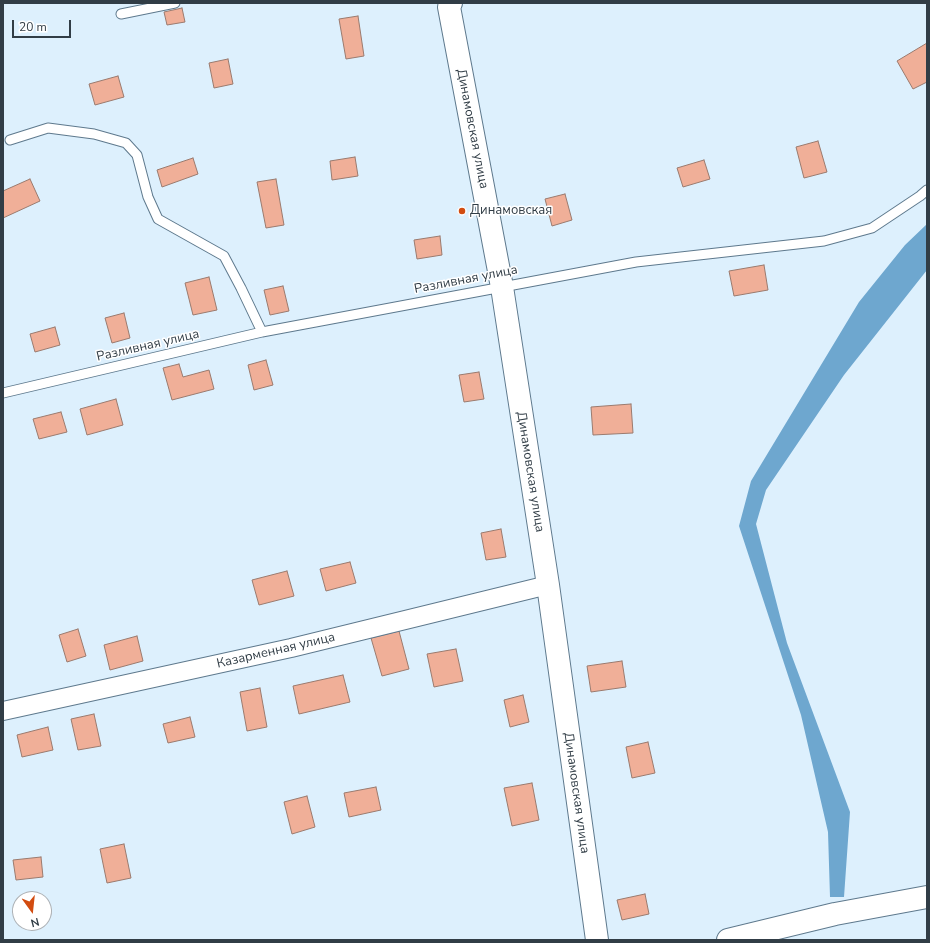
<!DOCTYPE html>
<html>
<head>
<meta charset="utf-8">
<style>
  body { margin:0 }
  #map { position:relative; width:930px; height:943px; overflow:hidden; background:#ddf0fd; font-family:"Nunito Sans",sans-serif }
  canvas { display:block }
  .frame { position:absolute; inset:0; border:4px solid #313d46; pointer-events:none }
  .north { position:absolute; left:12px; top:891px; width:40px; height:40px; box-sizing:border-box; background:#fff; border:1px solid #adb1b5; border-radius:50%; rotate:165deg; font-size:11px; font-weight:700; line-height:16px; text-align:center; color:#313d46 }
  .north::after { content:''; display:block; margin:auto; width:14px; height:18px; background:#d24c10; clip-path:polygon(50% 0,100% 100%,50% 72%,0 100%) }
  .scale { position:absolute; left:12px; top:20px; width:59px; height:18px; box-sizing:border-box; border:2px solid #313d46; border-top:0; padding-left:5px; font-size:12px; line-height:14px; white-space:nowrap; color:#313d46; -webkit-text-stroke:3px #fff; paint-order:stroke }
</style>
</head>
<body>
<div id="map">
<canvas width="930" height="943"></canvas>
<div class="frame"></div>
<div class="north">N</div>
<div class="scale">20 m</div>
</div>
<script>
const g = document.querySelector('canvas').getContext('2d');
g.lineJoin = 'round';
function fillPath(path, color) {
  g.fillStyle = color;
  g.fill(path, 'evenodd');
}
function poly(rows) {
  const path = new Path2D();
  for (const r of rows) {
    path.moveTo(r[0], r[1]);
    for (let i = 2; i < r.length; i += 2) path.lineTo(r[i], r[i + 1]);
  }
  return path;
}
function trace(path, color, width, dash) {
  g.strokeStyle = color;
  g.lineWidth = width;
  g.lineCap = dash ? 'butt' : 'round';
  g.setLineDash(dash || []);
  g.stroke(path);
}
function write(font, color, halo, rows, align = 'center') {
  g.font = font + ' "Nunito Sans",sans-serif';
  g.lineWidth = 3;
  g.setLineDash([]);
  g.textBaseline = 'middle';
  g.strokeStyle = halo;
  g.fillStyle = color;
  for (const [text, x, y, turn = 0] of rows) {
    g.save();
    g.translate(x, y);
    g.rotate((+turn || 0) * Math.PI / 180);
    g.textAlign = isNaN(turn) ? turn : align;
    if (halo) g.strokeText(text, 0, 0);
    g.fillText(text, 0, 0);
    g.restore();
  }
}
fillPath(poly([
  [927,224,927,270,844,375,766,490,756,524,787,643,850,812,844,897,830,897,828,832,801,715,739,526,751,481,859,302,905,245]
]), '#6ea7cf');
const building = poly([
  [182,8,185,22,167,25,164,12,182,8],
  [358,16,364,56,346,59,339,19,358,16],
  [927,43,927,82,913,89,897,61,927,43],
  [228,59,233,84,214,88,209,63,228,59],
  [118,76,124,97,95,105,89,84,118,76],
  [818,141,827,172,804,178,796,147,818,141],
  [355,157,358,176,332,180,330,161,355,157],
  [193,158,198,174,162,187,157,170,193,158],
  [704,160,710,179,683,187,677,168,704,160],
  [30,179,40,201,3,218,3,191,30,179],
  [276,179,284,225,266,228,257,182,276,179],
  [565,194,572,220,552,226,545,199,565,194],
  [440,236,442,255,417,259,414,240,440,236],
  [764,265,768,290,734,296,729,271,764,265],
  [209,277,217,310,193,315,185,283,209,277],
  [283,286,289,311,270,315,264,290,283,286],
  [124,313,130,338,112,343,105,318,124,313],
  [55,327,60,345,35,352,30,334,55,327],
  [266,360,273,385,254,390,248,365,266,360],
  [179,364,183,377,209,370,214,389,172,400,163,368,179,364],
  [479,372,484,399,464,402,459,375,479,372],
  [116,399,123,425,87,435,80,409,116,399],
  [631,404,633,433,593,435,591,407,631,404],
  [61,412,67,432,39,439,33,419,61,412],
  [501,529,506,557,486,560,481,533,501,529],
  [350,562,356,583,326,591,320,569,350,562],
  [287,571,294,596,259,605,252,580,287,571],
  [78,629,86,656,67,662,59,635,78,629],
  [399,631,409,669,382,676,371,638,399,631],
  [137,636,143,661,110,670,104,645,137,636],
  [456,649,463,681,434,687,427,654,456,649],
  [622,661,626,687,591,692,587,666,622,661],
  [343,675,350,702,299,714,293,686,343,675],
  [260,688,267,727,247,731,240,692,260,688],
  [523,695,529,722,510,727,504,700,523,695],
  [94,714,101,746,78,750,71,719,94,714],
  [190,717,195,737,168,743,163,724,190,717],
  [48,727,53,750,22,757,17,735,48,727],
  [648,742,655,773,632,778,626,747,648,742],
  [532,783,539,820,512,826,504,788,532,783],
  [376,787,381,810,349,817,344,793,376,787],
  [307,796,315,827,292,834,284,802,307,796],
  [124,844,131,878,107,883,100,849,124,844],
  [41,857,43,877,16,880,13,860,41,857],
  [645,894,649,914,622,920,617,900,645,894]
]);
fillPath(building, '#f0af98');
trace(building, '#9a7a6e', 1);
const service = poly([
  [121,14,175,3],
  [10,140,48,128,94,134,126,143,137,155,148,197,158,219,224,256,241,288,262,332],
  [3,393,262,332,636,262,824,241,872,228,920,196,927,190]
]);
const minor = poly([
  [3,711,291,648,548,585]
]);
const tertiary = poly([
  [451,3,449,7,502,287,548,585,597,940],
  [728,940,835,914,927,897]
]);
trace(service, '#5e798d', 11);
trace(minor, '#5e798d', 20);
trace(tertiary, '#5e798d', 24);
trace(service, '#fff', 9);
trace(minor, '#fff', 18);
trace(tertiary, '#fff', 22);
for (const [x, y, r, color] of [
  [462,211,4,"#d24c10"]
]) {
  const dot = new Path2D();
  dot.arc(x, y, r, 0, 2 * Math.PI);
  g.fillStyle = color;
  g.fill(dot);
  trace(dot, '#fff', 1.5);
}
write('13px', '#313d46', '#fff', [
  ["Динамовская улица",472,129,79],
  ["Разливная улица",466,280,-11],
  ["Разливная улица",148,346,-13],
  ["Динамовская улица",530,472,81],
  ["Казарменная улица",276,651,-13],
  ["Динамовская улица",576,793,82]
]);
write('13px', '#313d46', '#fff', [
  ["Динамовская",470,211]
], 'left');
</script>
</body>
</html>
